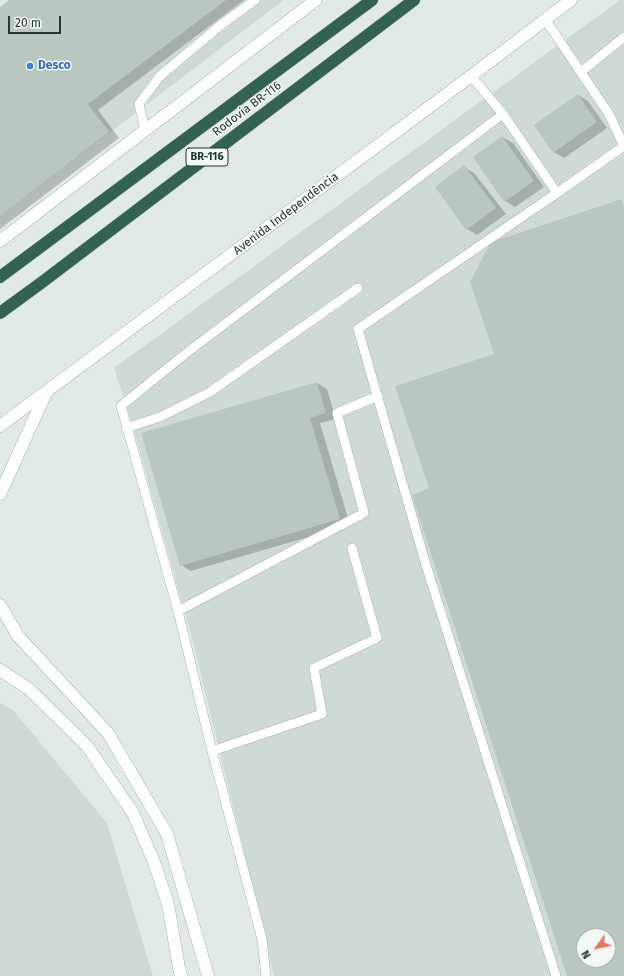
<!DOCTYPE html>
<html>
<head>
<meta charset="utf-8">
<style>
  body { margin:0 }
  #map { position:relative; width:624px; height:976px; overflow:hidden; background:#e2eae5; font-family:"Fira Sans",sans-serif }
  canvas { display:block }
  .north { position:absolute; left:576px; top:928px; width:40px; height:40px; box-sizing:border-box; background:#f2f7f4; border:1px solid #a0aba6; border-radius:50%; rotate:237deg; font-size:11px; font-weight:700; line-height:16px; text-align:center; color:#243931 }
  .north::after { content:''; display:block; margin:auto; width:14px; height:18px; background:#e27968; clip-path:polygon(50% 0,100% 100%,50% 72%,0 100%) }
  .scale { position:absolute; left:8px; top:16px; width:53px; height:18px; box-sizing:border-box; border:2px solid #243931; border-top:0; padding-left:5px; font-size:12px; line-height:14px; white-space:nowrap; color:#243931; -webkit-text-stroke:3px #f2f7f4; paint-order:stroke }
</style>
</head>
<body>
<div id="map">
<canvas width="624" height="976"></canvas>
<div class="north">N</div>
<div class="scale">20 m</div>
</div>
<script>
const g = document.querySelector('canvas').getContext('2d');
g.lineJoin = 'round';
function fillPath(path, color) {
  g.fillStyle = color;
  g.fill(path, 'evenodd');
}
function poly(rows) {
  const path = new Path2D();
  for (const r of rows) {
    path.moveTo(r[0], r[1]);
    for (let i = 2; i < r.length; i += 2) path.lineTo(r[i], r[i + 1]);
  }
  return path;
}
function trace(path, color, width, dash) {
  g.strokeStyle = color;
  g.lineWidth = width;
  g.lineCap = dash ? 'butt' : 'round';
  g.setLineDash(dash || []);
  g.stroke(path);
}
function write(font, color, halo, rows, align = 'center') {
  g.font = font + ' "Fira Sans",sans-serif';
  g.lineWidth = 3;
  g.setLineDash([]);
  g.textBaseline = 'middle';
  g.strokeStyle = halo;
  g.fillStyle = color;
  for (const [text, x, y, turn = 0] of rows) {
    g.save();
    g.translate(x, y);
    g.rotate((+turn || 0) * Math.PI / 180);
    g.textAlign = isNaN(turn) ? turn : align;
    if (halo) g.strokeText(text, 0, 0);
    g.fillText(text, 0, 0);
    g.restore();
  }
}
fillPath(poly([
  [9,0,284,0,0,216,0,7],
  [620,0,624,0,624,976,274,976,194,646,133,427,114,368],
  [584,936,608,936,608,960,584,960],
  [0,703,13,710,107,823,153,976,0,976]
]), '#d0dad4');
fillPath(poly([
  [11,0,244,0,98,110,119,138,0,229,0,9],
  [578,95,588,101,607,128,564,158,554,152],
  [502,137,513,143,544,187,515,207,505,201,474,157],
  [464,167,474,173,506,214,477,235,467,229],
  [317,383,327,389,336,419,320,423,350,525,191,571,181,565]
]), '#0003');
fillPath(poly([
  [9,0,226,0,88,104,109,132,0,216,0,7],
  [578,94,597,122,553,153,534,125],
  [502,136,534,181,504,202,473,157],
  [464,165,496,208,466,230,435,187],
  [622,199,624,207,624,976,567,976,412,495,429,488,395,386,494,354,470,282,491,242],
  [584,936,608,936,608,960,584,960],
  [317,382,326,413,310,418,340,519,180,566,141,433]
]), '#bac7c1');
const lane = poly([
  [545,19,609,114,624,146],
  [581,72,624,37],
  [471,76,503,114,557,193,358,329,426,565,556,976],
  [145,131,139,104,160,76,222,24,255,0],
  [557,193,624,146],
  [126,428,160,417,210,392,358,288],
  [178,611,364,513,337,413,378,396],
  [212,751,322,714,314,668,377,638,352,548],
  [266,976,262,939,212,751,178,611,121,406,185,354,503,114]
]);
const secondary = poly([
  [0,241,316,0],
  [0,426,471,76,571,0],
  [0,494,46,393],
  [0,605,18,636,108,733,167,834,208,976],
  [0,670,29,689,87,746,133,813,154,862,168,904,179,968,181,976]
]);
const highway = poly([
  [0,277,372,0],
  [0,313,41,283,414,0]
]);
trace(lane, '#a5b1ab', 10);
trace(secondary, '#a2b4ac', 13);
trace(highway, '#bdc4c1', 13);
trace(lane, '#fff', 9);
trace(secondary, '#fff', 12);
trace(highway, '#336253', 12);
for (const [x, y, r, color] of [
  [30,66,4,"#3f7fe0"]
]) {
  const dot = new Path2D();
  dot.arc(x, y, r, 0, 2 * Math.PI);
  g.fillStyle = color;
  g.fill(dot);
  trace(dot, '#f2f7f4', 1.5);
}
for (const [x, y, w] of [
  [207,157,42]
]) {
  const box = new Path2D();
  box.roundRect(x - w / 2, y - 9, w, 18, 3);
  g.fillStyle = '#f2f7f4';
  g.fill(box);
  trace(box, '#243931', 1);
}
write('bold 11px', '#243931', null, [
  ["BR-116",207,157]
]);
write('bold 12px', '#366cbe', '#f2f7f4', [
  ["Desco",38,66]
], 'left');
write('12px', '#243931', '#f2f7f4', [
  ["Rodovia BR-116",247,109,-37],
  ["Avenida Independência",286,214,-37]
]);
</script>
</body>
</html>
